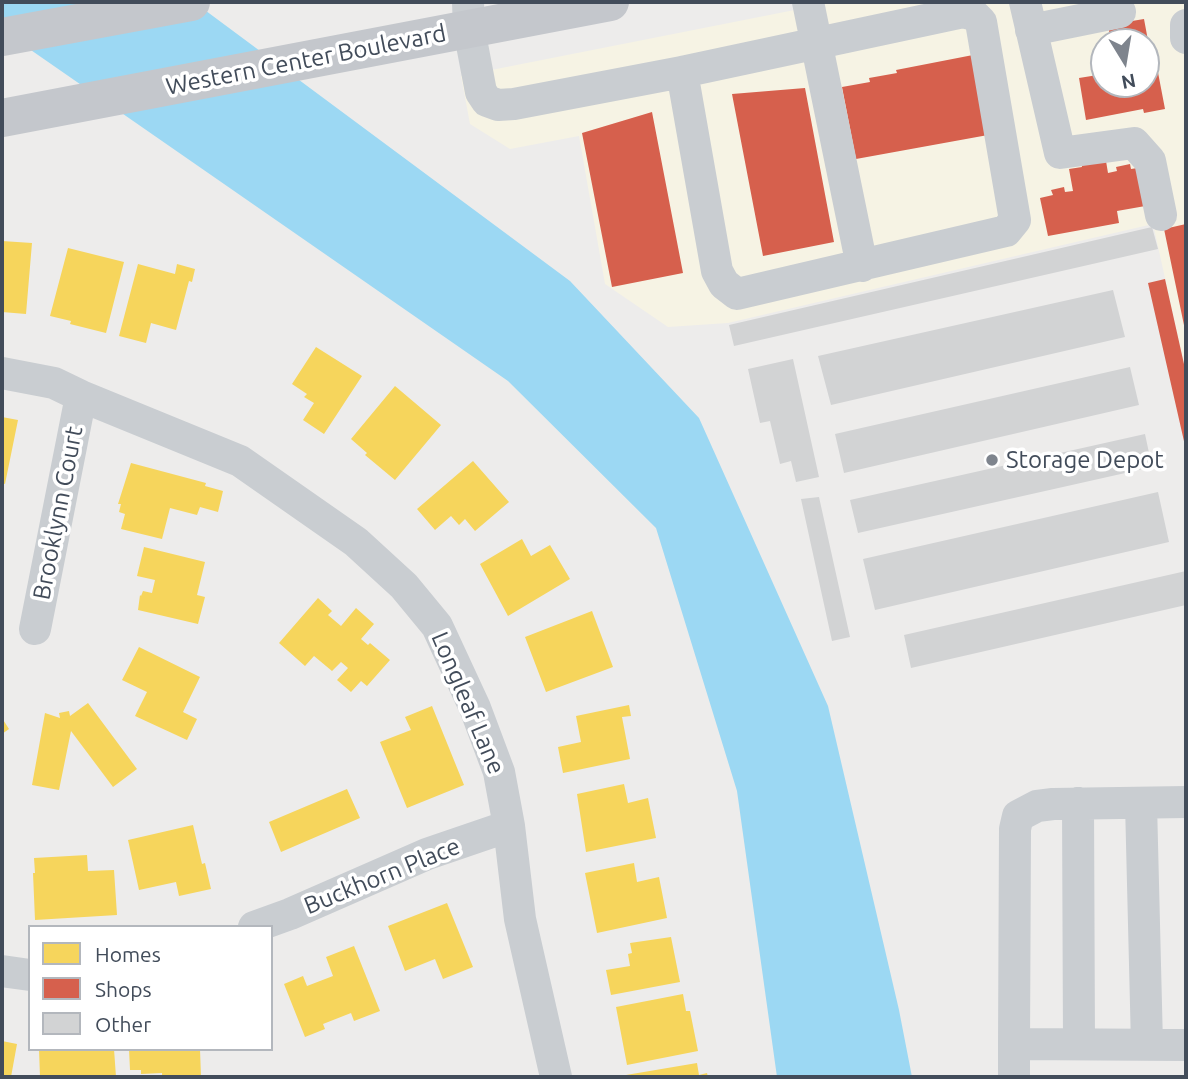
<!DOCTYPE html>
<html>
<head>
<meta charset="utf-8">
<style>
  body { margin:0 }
  #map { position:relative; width:1188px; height:1079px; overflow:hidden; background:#edeceb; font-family:Ubuntu,sans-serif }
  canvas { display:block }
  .frame { position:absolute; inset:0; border:4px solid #424c5a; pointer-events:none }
  .legend { position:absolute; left:28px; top:925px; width:245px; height:126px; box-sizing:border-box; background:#fff; border:2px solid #b3b7bd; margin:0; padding:9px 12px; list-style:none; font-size:21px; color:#424c5a }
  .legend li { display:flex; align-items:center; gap:14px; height:35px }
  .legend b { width:35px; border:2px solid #b3b7bd }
  .north { position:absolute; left:1090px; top:28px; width:70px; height:70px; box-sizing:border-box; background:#fff; border:2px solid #b3b7bd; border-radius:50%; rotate:169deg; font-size:19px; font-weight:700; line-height:28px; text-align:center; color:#424c5a }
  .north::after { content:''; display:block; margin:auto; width:24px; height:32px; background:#7e848d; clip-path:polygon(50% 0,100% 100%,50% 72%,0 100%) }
</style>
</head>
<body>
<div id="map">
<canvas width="1188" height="1079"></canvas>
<div class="frame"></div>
<ul class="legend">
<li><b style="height:19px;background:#f6d55c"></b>Homes</li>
<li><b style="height:19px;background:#d6604d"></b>Shops</li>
<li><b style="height:19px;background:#d2d3d4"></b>Other</li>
</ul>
<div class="north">N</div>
</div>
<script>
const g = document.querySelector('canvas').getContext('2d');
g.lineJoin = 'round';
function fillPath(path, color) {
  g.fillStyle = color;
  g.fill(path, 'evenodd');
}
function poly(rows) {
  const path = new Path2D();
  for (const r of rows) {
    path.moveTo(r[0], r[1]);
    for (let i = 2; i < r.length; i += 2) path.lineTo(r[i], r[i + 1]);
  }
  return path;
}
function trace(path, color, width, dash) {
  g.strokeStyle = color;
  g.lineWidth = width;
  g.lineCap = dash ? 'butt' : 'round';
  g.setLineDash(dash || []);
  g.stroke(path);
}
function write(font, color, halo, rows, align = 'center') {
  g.font = font + ' Ubuntu,sans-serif';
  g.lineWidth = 7;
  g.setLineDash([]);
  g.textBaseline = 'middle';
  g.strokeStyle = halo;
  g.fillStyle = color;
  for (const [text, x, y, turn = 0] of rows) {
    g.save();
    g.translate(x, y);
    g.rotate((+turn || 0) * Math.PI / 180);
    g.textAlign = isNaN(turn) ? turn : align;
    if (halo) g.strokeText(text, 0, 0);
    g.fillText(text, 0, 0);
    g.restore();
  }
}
fillPath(poly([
  [835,2,1186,2,1186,373,1153,224,728,323,668,327,605,284,579,136,510,149,470,124,461,76],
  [1104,42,1146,42,1146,84,1104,84]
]), '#f6f3e4');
fillPath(poly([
  [2,2,194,2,570,281,699,418,828,706,899,1010,912,1077,777,1077,737,791,656,528,508,381,2,30]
]), '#9cd8f3');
fillPath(poly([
  [2,241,32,243,26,314,2,312],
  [68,248,124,262,106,333,70,324,71,321,50,316],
  [138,264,175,274,177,264,195,269,192,282,189,281,176,330,151,323,146,343,119,336],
  [316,347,362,376,324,434,303,420,314,403,304,397,307,394,292,384],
  [395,386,441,425,395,480,365,455,367,453,351,439],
  [2,417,18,420,5,484,2,483],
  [473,461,509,502,475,531,465,519,459,525,451,516,435,530,417,509],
  [131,463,206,483,205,486,223,491,218,512,200,507,197,515,170,508,162,539,121,529,125,514,119,512,121,504,118,504],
  [522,539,531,556,550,545,570,579,508,616,480,564],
  [144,547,205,562,197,595,205,597,198,624,138,610,140,595,141,596,143,591,152,593,155,580,137,576],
  [318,598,332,611,328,615,341,626,356,608,374,624,361,639,368,645,370,643,390,660,367,686,361,681,351,692,337,680,348,668,341,662,332,671,314,656,305,666,279,643],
  [592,611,613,667,546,692,525,637],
  [139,647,200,677,183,712,197,719,187,740,135,716,147,692,122,680],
  [88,703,137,769,113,787,71,731,59,790,32,785,45,713,60,718,59,713,69,711,70,716],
  [629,705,631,716,622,717,630,759,563,773,558,747,581,742,576,716],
  [432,706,464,785,407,808,380,742,411,730,405,717],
  [2,718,9,729,2,734],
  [624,784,628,803,648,798,656,838,586,852,577,794],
  [347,789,360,818,281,852,269,822],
  [193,825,202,864,205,863,211,889,179,896,176,882,139,890,128,840],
  [87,855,88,871,114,870,117,915,35,920,33,873,35,873,34,858],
  [634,863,637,882,659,877,667,918,597,933,585,873],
  [447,903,473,967,443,979,435,959,405,971,388,926],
  [671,937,680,982,611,995,606,970,630,966,628,954,632,953,630,943],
  [354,946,380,1011,354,1021,351,1013,323,1024,325,1029,305,1037,284,984,303,976,307,986,333,976,326,957],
  [683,994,686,1011,690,1011,698,1051,627,1065,616,1007],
  [2,1041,17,1044,11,1077,2,1077],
  [39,1049,114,1049,116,1077,40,1077],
  [129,1049,200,1049,201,1077,162,1077,162,1073,141,1074,141,1070,130,1070],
  [697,1063,699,1075,707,1073,708,1077,627,1077,626,1075]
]), '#f6d55c');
fillPath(poly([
  [1144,19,1152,62,1156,62,1165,109,1144,113,1143,109,1086,120,1079,78,1104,74,1104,84,1146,84,1146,42,1111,42,1108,25],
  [973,55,988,135,856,159,842,87,870,82,869,78,897,73,896,70],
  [805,88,834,242,763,256,732,94],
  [652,112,683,273,612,287,582,133],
  [1081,161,1106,161,1108,173,1117,171,1116,167,1130,164,1131,169,1144,167,1151,205,1117,211,1119,223,1048,236,1040,198,1053,195,1051,190,1064,187,1065,192,1073,191,1069,169,1082,167],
  [1186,224,1186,330,1185,330,1164,229],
  [1165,279,1186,373,1186,450,1148,283]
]), '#d6604d');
fillPath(poly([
  [1152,227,1158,249,734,346,729,325],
  [1113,290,1125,337,831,405,818,356],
  [793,359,819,477,796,482,791,461,780,464,770,421,760,423,748,369],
  [1130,367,1139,405,844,473,835,434],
  [1145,434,1152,467,858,533,850,500],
  [1158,492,1169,542,875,610,863,559],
  [819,497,850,637,832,641,801,499],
  [1186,571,1186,605,911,668,904,635]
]), '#d2d3d4');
trace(poly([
  [468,2,469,29,481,92,487,101,498,105,514,104,682,72],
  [808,2,862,266],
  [1025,2,1060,153,1134,143,1150,161,1161,215],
  [963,12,974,15,981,22,1015,220,1006,231,737,294,724,284,717,271,682,72,963,12],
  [1186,25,1186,38],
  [1031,30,1120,12],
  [2,373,54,383,81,396,240,461,356,542,404,586,437,626,475,708,499,772,509,826,520,919,556,1077],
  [35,629,81,396],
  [1078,803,1079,1044],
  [1141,803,1147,1045],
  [254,927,290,914,427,854,509,826],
  [2,971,30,975],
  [1014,1044,1015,829,1018,816,1037,806,1053,804,1186,802],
  [1014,1077,1014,1044,1186,1045]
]), '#c9cdd1', 32);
trace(poly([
  [2,37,191,2],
  [2,118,610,2]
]), '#c4c7cc', 38);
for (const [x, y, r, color] of [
  [992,460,7,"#7e848d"]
]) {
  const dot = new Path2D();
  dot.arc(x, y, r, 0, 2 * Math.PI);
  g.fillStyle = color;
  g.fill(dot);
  trace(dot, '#fff', 2.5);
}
write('24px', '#424c5a', '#fff', [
  ["Western Center Boulevard",306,60,-11],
  ["Brooklynn Court",58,513,-79],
  ["Longleaf Lane",468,703,67],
  ["Buckhorn Place",382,876,-22]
]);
write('24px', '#424c5a', '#fff', [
  ["Storage Depot",1006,460]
], 'left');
</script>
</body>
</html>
